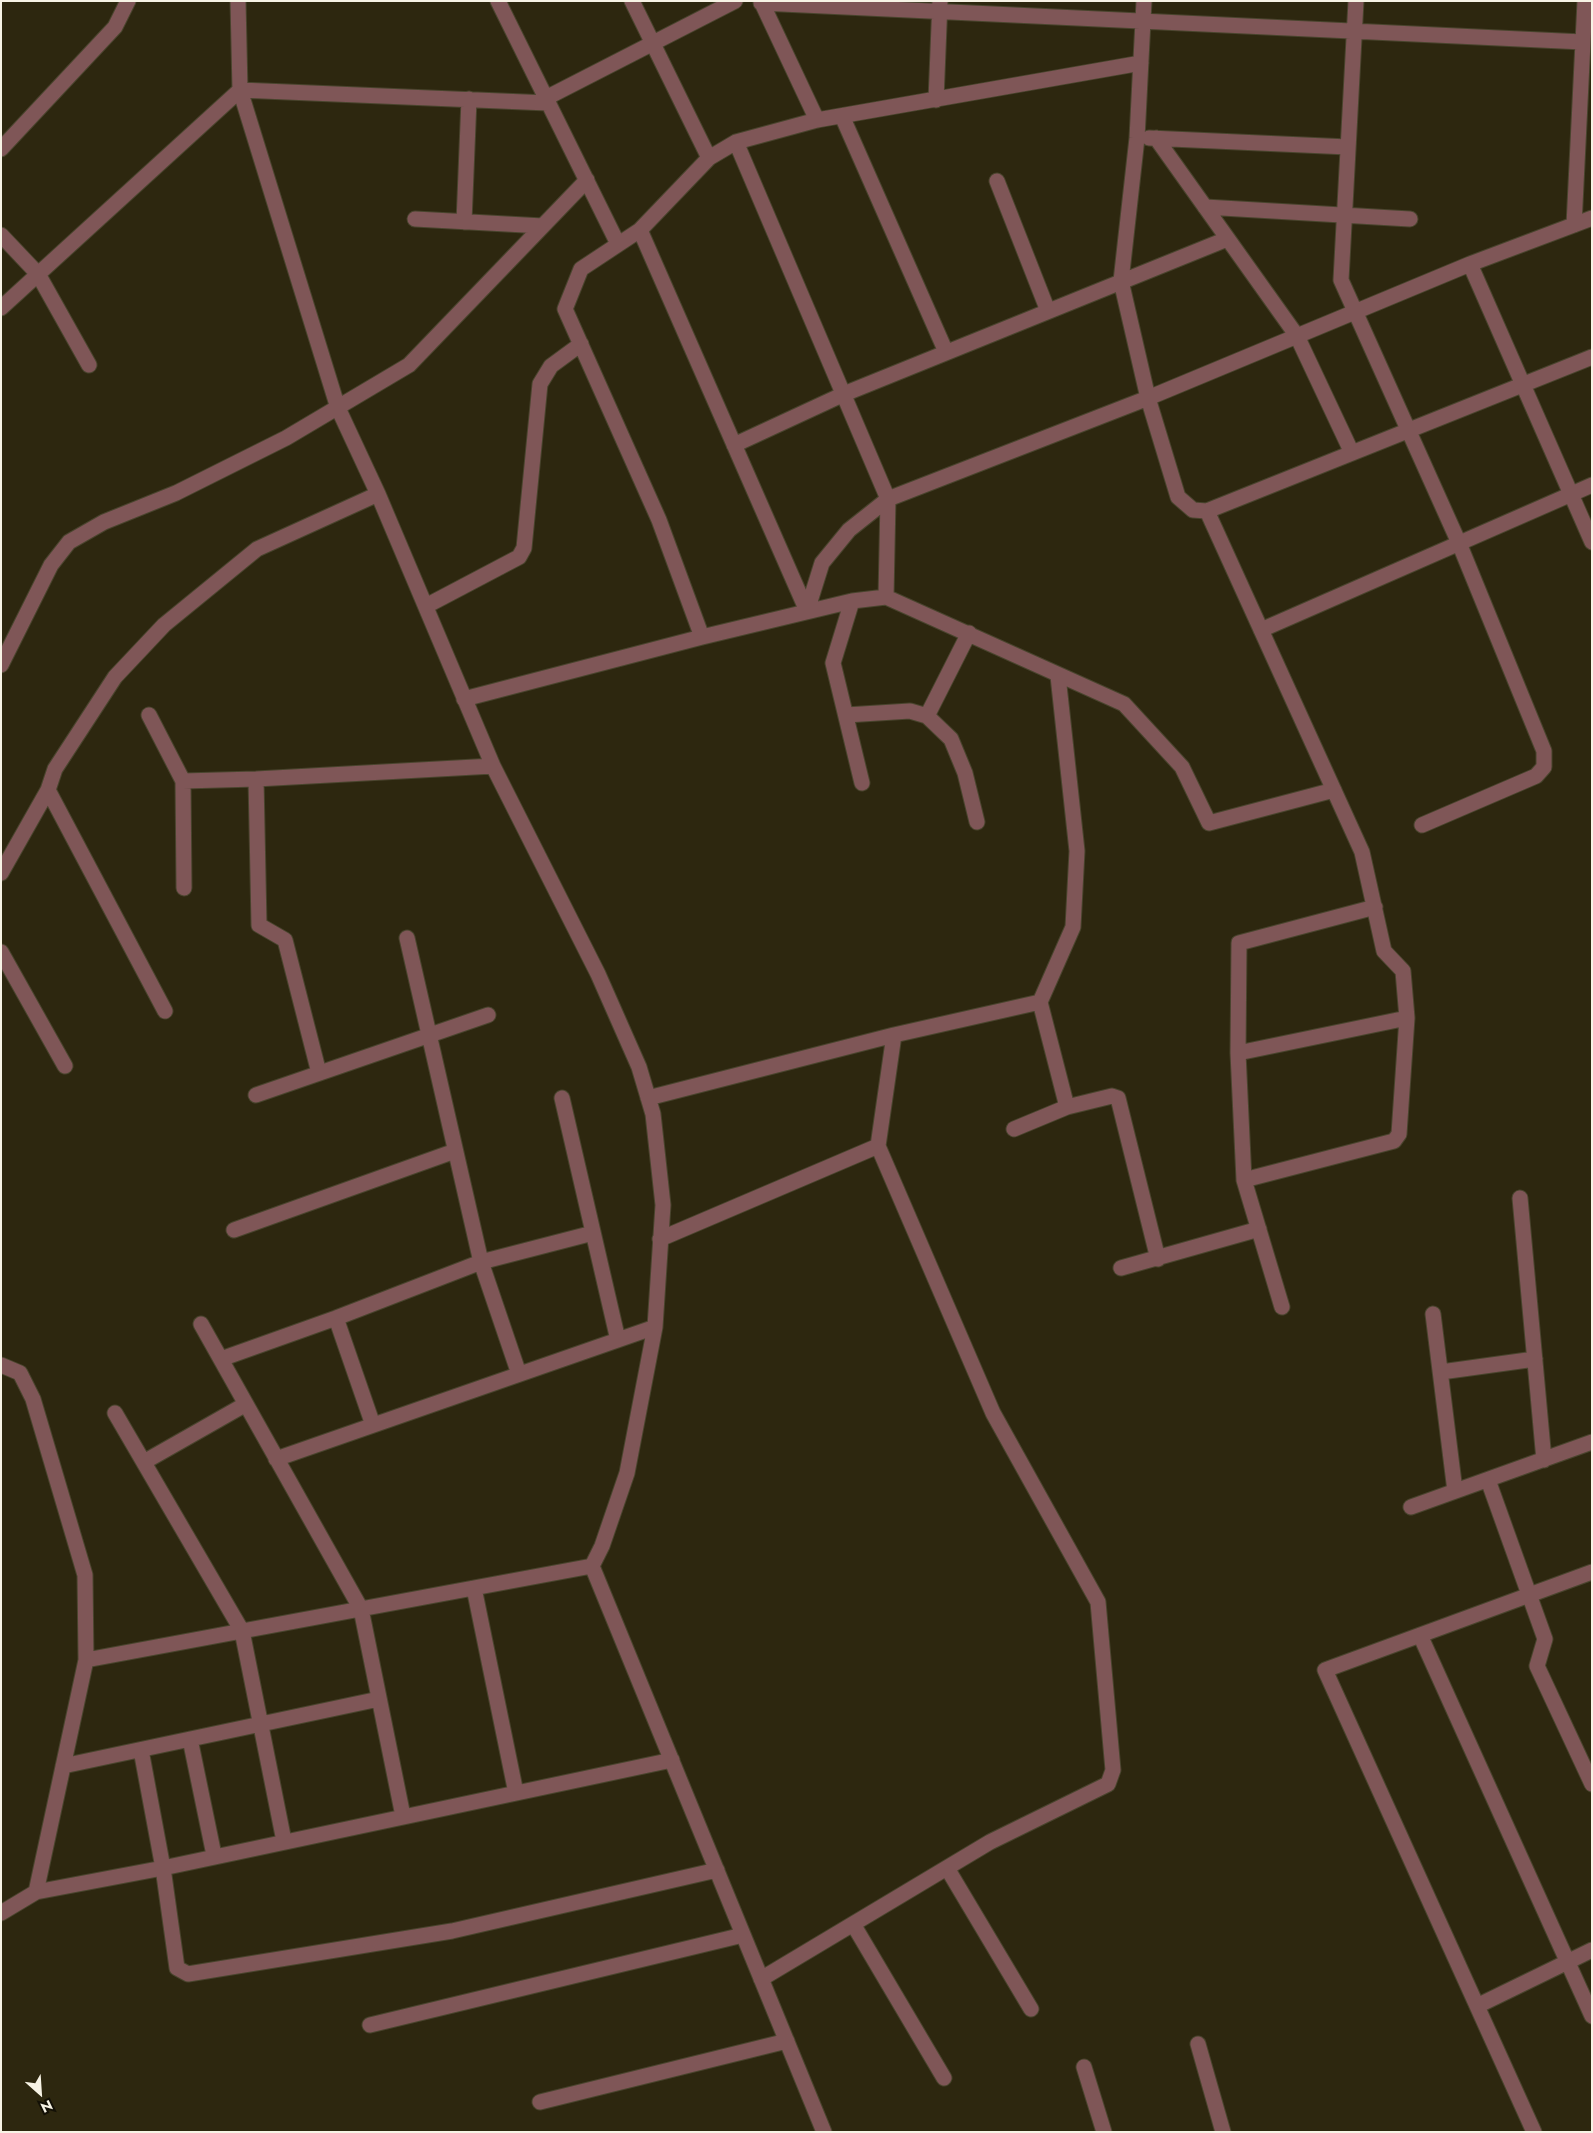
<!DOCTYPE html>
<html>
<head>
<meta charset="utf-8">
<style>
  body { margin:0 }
  #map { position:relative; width:1593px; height:2133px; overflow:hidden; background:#2d270f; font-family:Jost,sans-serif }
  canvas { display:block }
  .frame { position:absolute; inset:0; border:2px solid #f7f3e5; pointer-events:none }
  .north { position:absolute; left:15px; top:2068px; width:50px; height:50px; -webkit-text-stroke:4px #131006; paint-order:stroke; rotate:154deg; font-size:14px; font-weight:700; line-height:20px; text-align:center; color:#f7f3e5 }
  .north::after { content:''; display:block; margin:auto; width:18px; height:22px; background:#f7f3e5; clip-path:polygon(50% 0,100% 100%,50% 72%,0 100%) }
</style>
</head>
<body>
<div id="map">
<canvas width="1593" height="2133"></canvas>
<div class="frame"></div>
<div class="north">N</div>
</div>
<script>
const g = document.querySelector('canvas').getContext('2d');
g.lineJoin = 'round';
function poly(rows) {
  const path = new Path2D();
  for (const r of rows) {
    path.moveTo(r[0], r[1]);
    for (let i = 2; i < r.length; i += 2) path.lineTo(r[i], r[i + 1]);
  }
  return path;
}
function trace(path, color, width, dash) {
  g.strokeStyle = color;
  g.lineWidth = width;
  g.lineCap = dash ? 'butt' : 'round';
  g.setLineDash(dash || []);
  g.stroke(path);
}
const minor = poly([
  [238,1,240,90,338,408,378,494,493,766,598,974,639,1067,653,1114,663,1205,655,1327,627,1473,602,1546,592,1566,824,2132],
  [498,1,618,244],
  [632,1,709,158],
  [761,1,817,120],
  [1144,1,1137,138,1121,281,1148,398,1178,497,1193,510,1207,511,1592,357],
  [1356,1,1341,280,1459,543,1544,751,1544,767,1536,776,1422,825],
  [761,3,1583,42],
  [546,98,735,1],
  [936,100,940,1],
  [842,116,946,352],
  [1149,138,1348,147],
  [1156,138,1297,336,1352,453],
  [736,142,888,499,886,597],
  [1,149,115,27,128,1],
  [997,181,1048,311],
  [1205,207,1410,219],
  [415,219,543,226],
  [464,222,469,99],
  [1574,225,1585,1],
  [640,230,807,611,822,563,849,530,888,499,1148,398,1470,264,1592,218],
  [1,235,38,274,89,365],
  [1470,264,1592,542],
  [1,308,240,90,548,103],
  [734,445,844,394,1227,239],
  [1207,511,1362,852,1384,951,1403,971,1407,1018,1399,1134,1394,1141,1244,1180],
  [852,601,833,663,862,783],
  [426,606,519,557,524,548,540,384,551,366,581,344],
  [1261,630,1592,485],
  [702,637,659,520,565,309,581,269,640,230,709,158,736,142,817,120,1141,63],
  [1,665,51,565,69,542,104,522,176,493,286,438,409,365,587,180],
  [1058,676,1077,851,1073,927,1040,1002,1067,1107],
  [464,699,702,637,852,601,886,597,1124,704,1182,767,1209,823,1334,790],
  [149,715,183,781,184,888],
  [846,715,910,711,927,716,951,739,965,773,977,822],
  [927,716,969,633],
  [256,779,259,925,285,940,319,1073],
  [183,781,256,779,493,766],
  [48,790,165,1011],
  [1,873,48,790,55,769,115,677,164,625,257,549,378,494],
  [407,938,481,1262,519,1374],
  [1,952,65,1066],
  [1238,1053,1407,1018],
  [256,1095,488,1015],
  [562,1098,618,1340],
  [648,1098,894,1035,1040,1002],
  [1014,1129,1067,1107,1112,1096,1118,1098,1158,1259],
  [1520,1198,1544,1460],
  [234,1230,455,1151],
  [660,1239,878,1146],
  [1121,1268,1259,1229],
  [1282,1307,1244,1180,1238,1053,1239,943,1375,907],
  [1433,1314,1455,1491],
  [336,1318,373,1425],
  [201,1324,361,1609,403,1816],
  [221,1359,336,1318,481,1262,593,1233],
  [1,1365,20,1373,33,1399,85,1575,86,1660,36,1892],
  [1441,1372,1535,1359],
  [115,1413,242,1631,284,1841],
  [276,1459,655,1327],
  [144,1462,246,1404],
  [1488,1480,1545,1639,1537,1666,1592,1784],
  [1411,1507,1592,1442],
  [474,1588,516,1793],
  [1420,1635,1592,2016],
  [86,1660,592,1566],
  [190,1739,214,1855],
  [141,1750,163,1868,177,1968,188,1974,452,1931,717,1870],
  [63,1766,379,1699],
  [947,1868,1031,2009],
  [1,1913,36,1892,163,1868,672,1760],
  [853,1924,944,2078],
  [761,1979,990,1842,1108,1784,1113,1770,1098,1602,993,1413,878,1146,894,1035],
  [1477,2006,1592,1950],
  [370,2025,743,1935],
  [1198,2044,1223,2132],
  [1084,2067,1104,2132],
  [540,2102,787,2041],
  [1534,2132,1325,1670,1592,1572]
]);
trace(minor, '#49442d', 17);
trace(minor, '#7f5657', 15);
</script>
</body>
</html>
